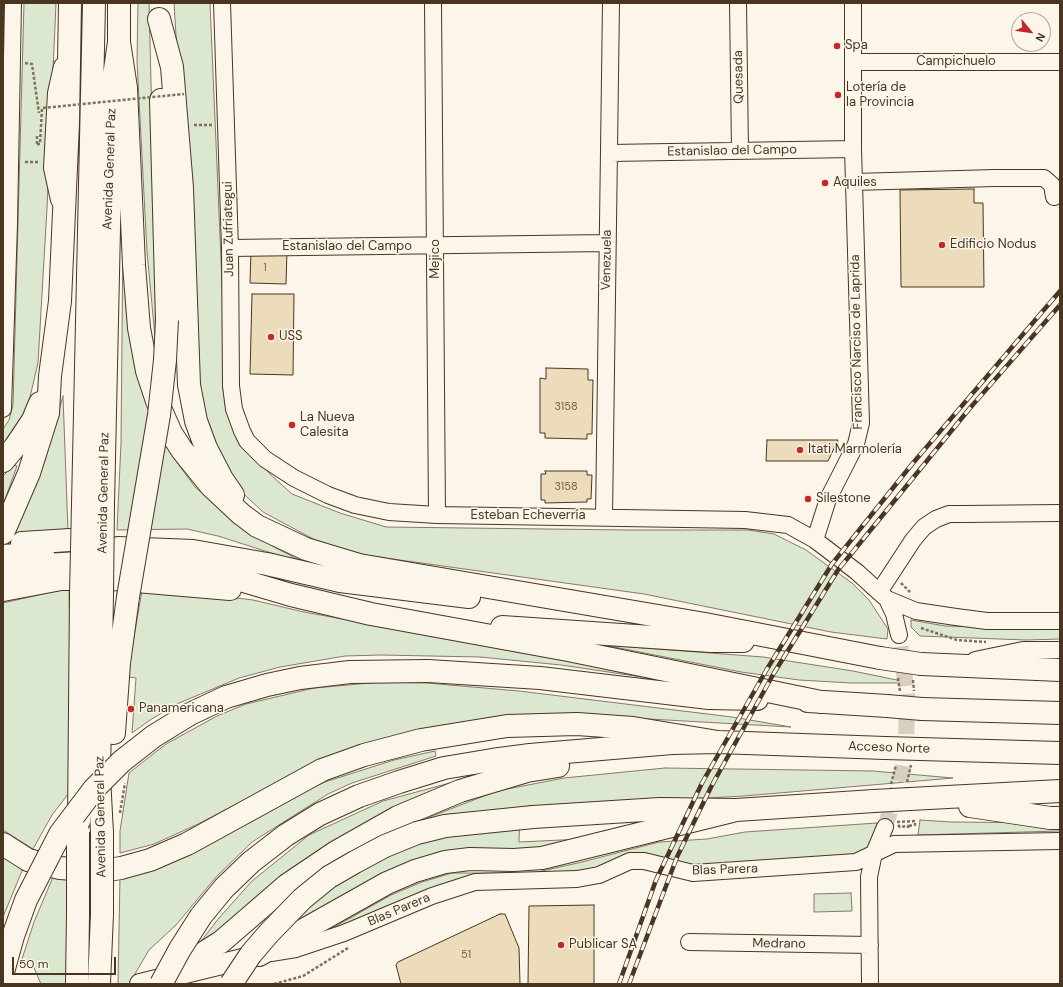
<!DOCTYPE html>
<html>
<head>
<meta charset="utf-8">
<style>
  body { margin:0 }
  #map { position:relative; width:1063px; height:987px; overflow:hidden; background:#fbf6e9; font-family:"DM Sans",sans-serif }
  canvas { display:block }
  .frame { position:absolute; inset:0; border:4px solid #4a3520; pointer-events:none }
  .north { position:absolute; left:1011px; top:12px; width:40px; height:40px; box-sizing:border-box; background:#fbf6e9; border:1px solid #b4a999; border-radius:50%; rotate:119deg; font-size:11px; font-weight:700; line-height:16px; text-align:center; color:#4a3520 }
  .north::after { content:''; display:block; margin:auto; width:14px; height:18px; background:#c62828; clip-path:polygon(50% 0,100% 100%,50% 72%,0 100%) }
  .scale { position:absolute; left:12px; top:957px; width:104px; height:18px; box-sizing:border-box; border:2px solid #4a3520; border-top:0; padding-left:5px; font-size:12px; line-height:14px; white-space:nowrap; color:#4a3520; -webkit-text-stroke:3px #fbf6e9; paint-order:stroke }
</style>
</head>
<body>
<div id="map">
<canvas width="1063" height="987"></canvas>
<div class="frame"></div>
<div class="north">N</div>
<div class="scale">50 m</div>
</div>
<script>
const g = document.querySelector('canvas').getContext('2d');
g.lineJoin = 'round';
function fillPath(path, color) {
  g.fillStyle = color;
  g.fill(path, 'evenodd');
}
function poly(rows) {
  const path = new Path2D();
  for (const r of rows) {
    path.moveTo(r[0], r[1]);
    for (let i = 2; i < r.length; i += 2) path.lineTo(r[i], r[i + 1]);
  }
  return path;
}
function trace(path, color, width, dash) {
  g.strokeStyle = color;
  g.lineWidth = width;
  g.lineCap = dash ? 'butt' : 'round';
  g.setLineDash(dash || []);
  g.stroke(path);
}
function write(font, color, halo, rows, align = 'center') {
  g.font = font + ' "DM Sans",sans-serif';
  g.lineWidth = 3;
  g.setLineDash([]);
  g.textBaseline = 'middle';
  g.strokeStyle = halo;
  g.fillStyle = color;
  for (const [text, x, y, turn = 0] of rows) {
    g.save();
    g.translate(x, y);
    g.rotate((+turn || 0) * Math.PI / 180);
    g.textAlign = isNaN(turn) ? turn : align;
    if (halo) g.strokeText(text, 0, 0);
    g.fillText(text, 0, 0);
    g.restore();
  }
}
const green = poly([
  [24,3,56,3,47,208,38,363,30,397,22,416,3,444,3,429,9,420,13,405,24,3],
  [138,3,149,3,156,280,155,337,147,252,137,61,138,3],
  [174,3,210,3,227,399,248,450,271,475,292,494,340,513,386,527,627,530,748,530,774,534,806,550,852,583,869,600,888,629,887,639,831,632,644,594,364,555,317,541,263,512,235,486,200,418,174,3],
  [123,234,149,409,173,457,195,487,238,524,276,548,299,560,287,558,218,536,187,529,117,530,121,443,123,234],
  [63,396,68,531,14,535,45,460,63,396],
  [14,465,17,466,3,505,3,476,14,465],
  [69,588,72,789,52,815,33,849,3,830,3,603,69,588],
  [142,590,221,596,253,600,304,612,572,661,642,677,561,665,480,657,381,655,345,656,280,667,239,678,179,703,150,720,132,733,136,678,129,677,130,661,142,590],
  [911,620,945,626,1060,629,1060,639,1026,640,920,636,911,627,911,620],
  [604,645,763,657,853,671,897,680,898,683,851,683,799,680,741,672,604,645],
  [382,682,427,683,519,691,732,717,791,727,631,718,525,718,283,780,196,825,154,844,120,853,120,831,129,773,166,744,217,716,246,704,314,688,382,682],
  [435,751,436,756,352,783,328,794,252,842,216,877,176,925,149,950,129,984,118,984,120,877,325,782,394,760,435,751],
  [665,768,873,771,953,778,744,796,520,808,519,842,582,839,581,843,479,854,295,928,274,914,341,863,432,816,497,791,564,778,665,768],
  [461,780,191,954,219,918,252,881,309,835,383,801,461,780],
  [920,820,952,822,1060,823,1060,831,918,835,920,820],
  [877,823,872,849,856,856,691,870,657,859,582,874,470,879,329,930,391,895,422,882,452,873,533,873,582,862,659,842,707,839,745,832,877,823],
  [3,855,24,866,3,917,3,855],
  [53,877,69,880,68,984,41,984,30,959,21,962,34,922,53,877],
  [851,893,852,911,814,912,814,894,851,893]
]);
fillPath(green, '#dce7d0');
trace(green, '#887966', 1);
const building = poly([
  [974,189,974,203,983,203,984,287,901,287,900,190,974,189],
  [251,250,287,251,286,284,250,283,251,250],
  [252,294,294,294,293,375,250,374,252,294],
  [546,368,588,369,588,380,593,380,592,434,587,434,587,439,545,438,545,433,540,433,540,378,546,379,546,368],
  [767,440,838,440,828,461,766,461,767,440],
  [545,471,587,471,587,475,592,475,591,499,587,499,587,502,545,503,545,500,541,500,541,474,546,474,545,471],
  [594,905,594,984,528,984,529,906,594,905],
  [500,914,505,914,519,948,520,984,401,984,396,965,398,962,500,914]
]);
fillPath(building, '#ecdcbc');
trace(building, '#4a3520', 1);
trace(poly([
  [885,827,902,774,906,753,907,695,899,635]
]), '#d8cfc1', 16, [16, 8]);
const minor = poly([
  [222,3,230,248,231,386,234,409,242,431,247,441,265,459,294,478,328,495,355,505,389,512,437,515,745,520,788,525,815,540,857,572,879,592,887,599,894,614,899,635],
  [433,3,437,515],
  [738,3,740,151],
  [853,62,1060,62],
  [610,153,853,149],
  [854,182,995,178,1044,178,1052,185,1054,197],
  [59,200,52,168,56,93,62,66],
  [230,248,607,243],
  [3,409,9,224,13,3],
  [604,517,611,3],
  [815,540,828,499,856,444,861,423,853,149,853,3],
  [879,592,913,540,924,527,936,519,949,514,964,514,1060,513],
  [887,599,916,611,956,617,987,621,1060,621],
  [975,660,1023,650,1060,650],
  [689,942,870,945],
  [271,953,296,949,344,933,432,896,475,882,577,879,599,875,630,861,644,861,693,873,856,862,894,844,1060,841],
  [870,984,869,877,874,853,885,827]
]);
const major = poly([
  [140,984,259,955]
]);
const highway = poly([
  [159,19,172,67,182,188,189,385,196,421,206,448,222,479,233,495],
  [119,42,126,88,134,265,139,328,147,371,157,401,171,433,182,450,211,486,241,514,257,526,306,549,359,565,705,624,880,658],
  [161,100,167,320],
  [3,461,15,447,33,420,40,403],
  [83,504,94,3],
  [103,504,112,90,119,42,119,3],
  [3,533,29,473,48,413,50,376,60,301,68,123,70,3],
  [22,543,102,538],
  [118,548,193,551,267,564,340,581,469,597],
  [3,556,43,553],
  [3,573,45,565,112,561,198,569,230,577,291,595,371,614,568,650,821,702],
  [3,590,61,579,101,578,230,589],
  [502,627,711,641,743,641],
  [921,664,1060,670],
  [428,671,540,678,709,698,757,699],
  [808,701,887,706],
  [922,709,1060,713],
  [114,733,119,663,128,597],
  [920,749,1060,753],
  [910,799,1060,791],
  [970,806,1050,818,1060,818],
  [533,817,660,809,736,810,874,801],
  [79,821,81,594],
  [102,833,99,777,102,594],
  [3,844,28,860,60,868,101,871,121,868,150,860,187,844,322,770,364,755,421,740,507,726,577,724,633,728,718,742],
  [201,916,224,888,251,862,286,835,320,814,359,796,399,782,444,768,492,760,530,755,672,743,718,742,885,748],
  [259,955,387,883,415,871,445,862,470,859,514,860,542,858,736,810],
  [164,978,221,942,287,885,336,852,398,817,460,791,527,771,558,766],
  [77,984,78,914],
  [99,984,102,914]
]);
trace(minor, '#4a3520', 18);
trace(major, '#4a3520', 22);
trace(highway, '#4a3520', 24);
trace(poly([
  [25,63,32,64,39,113],
  [194,125,213,125],
  [37,144,37,136],
  [25,162,38,162],
  [901,583,910,592],
  [921,628,957,640,986,642],
  [898,678,900,691],
  [913,680,914,691],
  [907,782,911,765],
  [891,784,896,765],
  [120,813,125,783],
  [897,822,915,821,915,825,908,826],
  [898,825,900,827,908,826,908,830],
  [274,984,303,976,348,948]
]), '#7f6f5c', 2.5, [3, 2]);
trace(minor, '#fbf6e9', 16);
trace(major, '#fbf6e9', 20);
trace(highway, '#fbf6e9', 22);
const rail = poly([
  [619,984,656,880,702,783,767,669,832,564,913,463,1060,291],
  [629,984,677,857,711,787,774,673,838,570,970,408,1060,305]
]);
trace(rail, '#4a3520', 4.5);
trace(rail, '#fbf6e9', 3, [9]);
const highwayBridge = poly([
  [81,594,83,504],
  [102,594,103,504],
  [128,597,159,415,165,360,167,320],
  [880,658,921,664],
  [887,706,922,709],
  [885,748,920,749],
  [874,801,910,799],
  [78,914,78,832],
  [102,914,102,833],
  [3,972,13,936,26,900,60,834,94,789,122,761,154,736,190,714,226,697,267,685,300,678,350,672,428,671],
  [161,984,180,949,201,916],
  [231,984,251,954,269,933,302,899,329,877,355,862,385,846,417,833,445,826,533,817]
]);
trace(highwayBridge, '#4a3520', 24, []);
trace(poly([
  [37,144,40,144,42,108,184,94]
]), '#7f6f5c', 2.5, [3, 2]);
trace(highwayBridge, '#fbf6e9', 22);
for (const [x, y, r, color] of [
  [837,46,4,"#c62828"],
  [838,95,4,"#c62828"],
  [825,183,4,"#c62828"],
  [942,245,4,"#c62828"],
  [271,337,4,"#c62828"],
  [292,425,4,"#c62828"],
  [800,450,4,"#c62828"],
  [808,499,4,"#c62828"],
  [131,709,4,"#c62828"],
  [561,945,4,"#c62828"]
]) {
  const dot = new Path2D();
  dot.arc(x, y, r, 0, 2 * Math.PI);
  g.fillStyle = color;
  g.fill(dot);
  trace(dot, '#fbf6e9', 1.5);
}
write('11px', '#725f47', null, [
  ["1",265,268],
  ["3158",566,407],
  ["3158",566,487],
  ["51",466,955]
]);
write('13px', '#4a3520', '#fbf6e9', [
  ["Spa",845,46],
  ["Lotería de",846,88],
  ["la Provincia",846,103],
  ["Aquiles",833,183],
  ["Edificio Nodus",950,245],
  ["USS",279,337],
  ["La Nueva",300,418],
  ["Calesita",300,433],
  ["Itati Marmolería",808,450],
  ["Silestone",816,499],
  ["Panamericana",139,709],
  ["Publicar SA",569,945]
], 'left');
write('13px', '#4a3520', '#fbf6e9', [
  ["Campichuelo",956,62],
  ["Quesada",739,77,-91],
  ["Estanislao del Campo",732,151,-1],
  ["Avenida General Paz",110,169,-88],
  ["Juan Zufriategui",229,229,-91],
  ["Estanislao del Campo",347,247],
  ["Mejico",436,259,-90],
  ["Venezuela",607,260,-89],
  ["Francisco Narciso de Laprida",857,342,-91],
  ["Avenida General Paz",104,493,-89],
  ["Esteban Echeverría",528,516],
  ["Acceso Norte",889,748,2],
  ["Avenida General Paz",101,817,-91],
  ["Blas Parera",725,870,-2],
  ["Blas Parera",399,910,-23],
  ["Medrano",779,944,1]
]);
</script>
</body>
</html>
